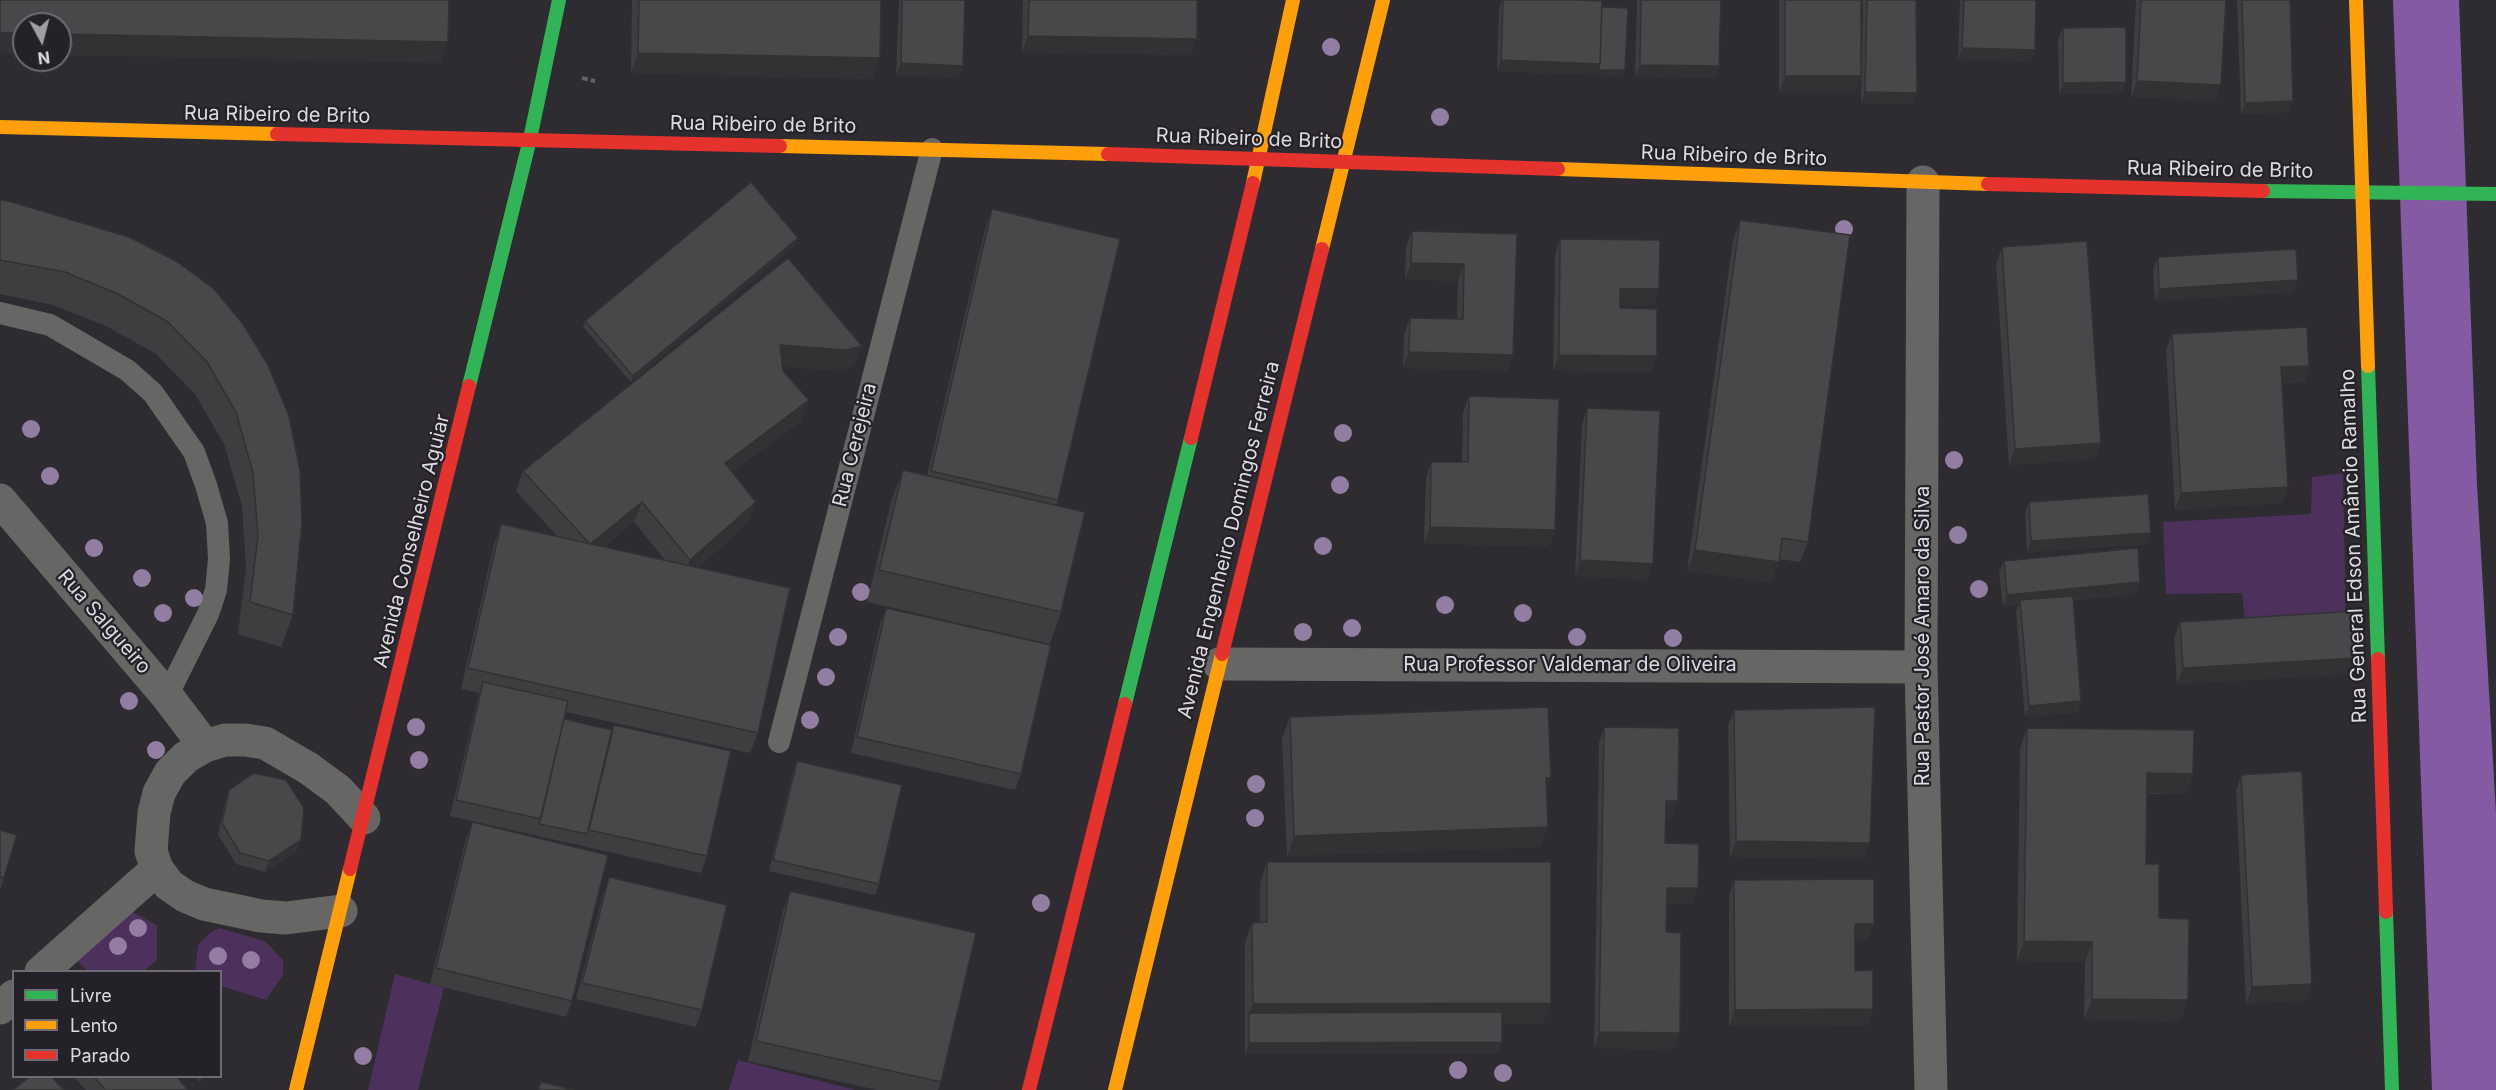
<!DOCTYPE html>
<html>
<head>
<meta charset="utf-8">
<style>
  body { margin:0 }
  #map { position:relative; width:2496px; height:1090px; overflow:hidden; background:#2e2c30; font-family:Inter,sans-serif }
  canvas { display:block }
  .legend { position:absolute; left:12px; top:970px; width:210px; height:108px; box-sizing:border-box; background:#242128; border:2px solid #6e6b72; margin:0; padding:8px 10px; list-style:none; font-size:18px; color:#dedbe0 }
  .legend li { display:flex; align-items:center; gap:12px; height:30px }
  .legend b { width:30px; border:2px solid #6e6b72 }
  .north { position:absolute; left:12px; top:12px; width:60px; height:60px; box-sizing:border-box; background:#242128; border:2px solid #6e6b72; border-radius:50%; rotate:173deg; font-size:16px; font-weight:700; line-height:24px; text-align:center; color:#dedbe0 }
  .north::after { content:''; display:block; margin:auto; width:21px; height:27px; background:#a09ea2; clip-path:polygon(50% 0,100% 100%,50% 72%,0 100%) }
</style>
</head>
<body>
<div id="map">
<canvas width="2496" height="1090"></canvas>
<ul class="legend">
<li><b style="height:8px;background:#30b455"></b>Livre</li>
<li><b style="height:8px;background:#ff9f0a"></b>Lento</li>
<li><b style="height:8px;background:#e5322d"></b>Parado</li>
</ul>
<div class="north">N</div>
</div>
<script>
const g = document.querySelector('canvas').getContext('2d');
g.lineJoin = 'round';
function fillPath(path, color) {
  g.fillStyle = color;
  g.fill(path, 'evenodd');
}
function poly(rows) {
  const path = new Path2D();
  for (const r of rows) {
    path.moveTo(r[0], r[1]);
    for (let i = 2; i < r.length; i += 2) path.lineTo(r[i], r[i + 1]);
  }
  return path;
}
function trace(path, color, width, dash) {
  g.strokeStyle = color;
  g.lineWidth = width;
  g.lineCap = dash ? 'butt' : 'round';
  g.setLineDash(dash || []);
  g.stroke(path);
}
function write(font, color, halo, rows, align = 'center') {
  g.font = font + ' Inter,sans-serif';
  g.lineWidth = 4.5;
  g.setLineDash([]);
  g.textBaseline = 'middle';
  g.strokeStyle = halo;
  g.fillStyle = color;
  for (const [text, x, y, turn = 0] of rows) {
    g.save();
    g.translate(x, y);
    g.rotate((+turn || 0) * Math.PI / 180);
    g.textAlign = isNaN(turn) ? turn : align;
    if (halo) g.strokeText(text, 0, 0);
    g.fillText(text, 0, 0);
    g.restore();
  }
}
fillPath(poly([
  [2343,473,2346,622,2246,630,2242,593,2166,594,2163,522,2311,514,2312,477],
  [123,907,157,925,157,960,144,971,88,971,72,956],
  [219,928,265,941,283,960,283,975,266,1000,221,986,220,972,195,971,198,945,210,933],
  [395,974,444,988,418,1090,368,1090],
  [738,1060,856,1090,729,1090]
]), '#4b315c');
fillPath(poly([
  [2393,0,2459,0,2477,484,2496,813,2496,1090,2432,1090]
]), '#845ba2');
trace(poly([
  [582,78,595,81]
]), '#636263', 4, [6, 3]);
trace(poly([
  [0,313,50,325,127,370,153,393,194,452,206,485,217,523,219,559,216,590,208,614,167,696],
  [779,742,932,149]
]), '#666665', 22);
trace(poly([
  [1923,182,1921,667,1931,1090],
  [0,500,167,696,205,746],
  [1219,664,1921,667],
  [341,911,286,918,261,916,204,904,185,896,169,885,157,869,151,851,154,813,159,793,170,773,186,757,205,746,225,740,245,740,265,743,308,768,338,790,364,818],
  [41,972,157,869],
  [0,1008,14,996]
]), '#666665', 33);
trace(poly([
  [2263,191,2496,194],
  [2368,366,2378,659],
  [469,386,530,139,559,0],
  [1125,704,1191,438],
  [2386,912,2392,1090]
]), '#30b455', 14);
trace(poly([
  [2356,0,2368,366],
  [0,127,277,134],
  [780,146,1108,154],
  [1558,169,1988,184],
  [1253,183,1293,0],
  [1322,249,1383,0],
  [296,1090,350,869],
  [1115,1090,1222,654]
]), '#ff9f0a', 14);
trace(poly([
  [277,134,780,146],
  [1108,154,1558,169],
  [1988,184,2263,191],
  [1191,438,1253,183],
  [1222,654,1322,249],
  [2378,659,2386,912],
  [350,869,469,386],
  [1029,1090,1125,704]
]), '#e5322d', 14);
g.fillStyle = '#927ea2';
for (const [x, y] of [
  [1331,47],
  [1440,117],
  [1844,229],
  [31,429],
  [1343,433],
  [1954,460],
  [50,476],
  [1340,485],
  [1958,535],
  [1323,546],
  [94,548],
  [142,578],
  [1979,589],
  [861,592],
  [194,598],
  [1445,605],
  [163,613],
  [1523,613],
  [1352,628],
  [1303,632],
  [838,637],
  [1577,637],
  [1673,638],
  [826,677],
  [129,701],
  [810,720],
  [416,727],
  [156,750],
  [419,760],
  [1256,784],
  [1255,818],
  [1041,903],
  [138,928],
  [118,946],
  [218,956],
  [251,960],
  [363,1056],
  [1458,1070],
  [1503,1073]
]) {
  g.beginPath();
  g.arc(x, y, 9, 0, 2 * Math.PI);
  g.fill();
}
fillPath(poly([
  [632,0,881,0,873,79,631,73],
  [899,0,965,0,963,66,959,77,896,75],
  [1023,0,1197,0,1191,55,1022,52],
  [1502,0,1601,0,1602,7,1623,76,1497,71,1499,9],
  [1637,0,1721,0,1719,66,1715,78,1635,76],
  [1779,0,1861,0,1861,76,1855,93,1779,93],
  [1863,0,1916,0,1917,93,1913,104,1861,103],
  [1960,0,2036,0,2035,50,2031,61,1958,59],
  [2136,0,2226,0,2216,101,2131,97],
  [2237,0,2290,0,2293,101,2289,112,2241,114],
  [2063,28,2122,93,2059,94,2058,39],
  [0,200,213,288,293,615,281,647,238,634,246,568,242,506,224,444,195,394,156,354,106,326,53,305,0,294],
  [992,209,1058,500,1056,506,1061,612,1050,644,867,602,891,502,903,470,927,476,985,229],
  [1740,220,1808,542,1800,562,1779,559,1771,582,1687,571,1733,240],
  [1412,231,1517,234,1507,371,1403,368,1404,334,1410,318,1457,319,1458,281,1405,279,1406,247],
  [1560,239,1659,289,1653,306,1620,305,1620,308,1651,372,1553,371,1555,255],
  [796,244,631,382,583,327,585,321],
  [2002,247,2095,459,2009,465,1996,264],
  [2158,257,2294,292,2155,301,2153,269],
  [788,258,854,366,839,371,782,366,783,371,809,400,801,421,732,472,748,523,697,568,758,733,750,753,566,712,564,719,612,730,614,725,707,856,701,873,450,816,479,693,461,689,494,544,501,524,557,536,516,491,523,471],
  [634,522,666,561,604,547],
  [2172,334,2309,366,2304,382,2282,383,2288,487,2282,503,2175,510,2166,350],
  [1469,396,1549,547,1424,543,1426,478,1431,462,1462,462,1463,412],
  [1587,408,1647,580,1575,576,1582,424],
  [2029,502,2147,544,2027,552,2025,513],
  [2004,561,2136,594,2073,600,2081,701,2077,713,2025,717,2016,611,2019,605,2003,606,1999,572],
  [886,608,1021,774,1015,790,851,753,880,624],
  [2180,622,2352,674,2177,684,2174,639],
  [1734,710,1870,843,1864,859,1730,857,1728,726],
  [1290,717,1546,790,1540,847,1287,856,1282,738],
  [1604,727,1672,817,1666,818,1665,843,1692,904,1667,904,1666,932,1674,1049,1594,1048,1599,743],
  [2027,728,2193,774,2186,794,2147,794,2146,864,2159,918,2188,1000,2180,1021,2084,1019,2085,962,2017,961,2020,748],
  [797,761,879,884,875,895,769,871,793,772],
  [2241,775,2312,984,2306,1000,2246,1004,2236,791],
  [229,790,297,851,265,872,236,864,218,835,225,802],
  [472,822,572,1001,566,1017,430,984,466,838],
  [0,830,4,878,0,890],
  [1267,862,1543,1024,1502,1024,1502,1042,1498,1054,1245,1054,1245,943,1252,923,1260,923,1260,883],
  [609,877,702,1010,696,1027,576,999,603,894],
  [1734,880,1868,941,1855,941,1855,971,1867,1026,1729,1027,1729,896],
  [790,891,941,1082,938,1090,877,1090,748,1061,783,911],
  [74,1077,177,1077,188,1090,86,1090],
  [195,1077,202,1077,200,1082]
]), '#3e3d40');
fillPath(poly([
  [0,33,24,33,24,54,0,53],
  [60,34,448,42,440,63,60,55],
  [1028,36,1197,39,1191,55,1022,52],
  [1962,48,2035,50,2031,61,1958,59],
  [638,53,880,58,873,79,631,73],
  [1501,60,1600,64,1625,70,1623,76,1497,71],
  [901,63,963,66,959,77,896,75],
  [1640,65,1719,66,1715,78,1635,76],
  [1785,76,1861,76,1855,93,1779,93],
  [2137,81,2221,85,2216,101,2131,97],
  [2126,82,2122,93,2059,94,2063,83],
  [1865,92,1917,93,1913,104,1861,103],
  [2293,101,2289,112,2241,114,2245,103],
  [798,238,796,244,631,382,633,376],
  [1411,263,1464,264,1458,281,1405,279],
  [2298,280,2294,292,2155,301,2159,289],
  [1620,289,1659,289,1653,306,1614,305],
  [780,345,862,346,854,366,839,371,773,366],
  [1409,352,1513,355,1507,371,1403,368],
  [1559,355,1657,356,1651,372,1553,371],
  [2309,366,2304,382,2275,383,2281,367],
  [809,400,801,421,718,483,725,463],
  [2101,443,2095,459,2009,465,2015,449],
  [2288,487,2282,503,2175,510,2181,493],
  [642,502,634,522,582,564,590,544],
  [756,502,748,523,682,580,690,560],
  [1430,527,1555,530,1549,547,1424,543],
  [2151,533,2147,544,2027,552,2031,541],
  [1695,550,1779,562,1771,582,1687,571],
  [1580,560,1653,564,1647,580,1575,576],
  [2140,582,2136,594,2021,604,2020,600,2019,605,2003,606,2007,595],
  [2358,658,2352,674,2177,684,2183,668],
  [2081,701,2077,713,2025,717,2029,706],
  [2147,773,2193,774,2186,794,2140,793],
  [1546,778,1551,778,1543,798],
  [1666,801,1678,801,1672,817,1660,818],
  [1548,827,1540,847,1287,856,1294,836],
  [301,840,297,851,265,872,269,861],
  [1736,841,1870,843,1864,859,1730,857],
  [1667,888,1698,888,1692,904,1661,904],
  [1855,924,1874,924,1868,941,1849,941],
  [2024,941,2092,942,2085,962,2017,961],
  [2312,984,2306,1000,2246,1004,2252,987],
  [2092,999,2188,1000,2180,1021,2084,1019],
  [1551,1003,1543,1024,1249,1024,1249,1013,1253,1004],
  [1873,1009,1867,1026,1729,1027,1735,1010],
  [1599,1032,1680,1033,1674,1049,1594,1048],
  [1502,1042,1498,1054,1245,1054,1249,1043]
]), '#323234');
const building = poly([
  [0,0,449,0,448,42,60,34,60,24,24,24,24,33,0,33,0,0],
  [639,0,881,0,880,58,638,53,639,0],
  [902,0,965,0,963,66,901,63,902,0],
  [1029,0,1197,0,1197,39,1028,36,1029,0],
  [1503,0,1575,0,1602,1,1600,64,1501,60,1503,0],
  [1575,0,1601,0,1601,1,1575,0],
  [1641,0,1721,0,1719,66,1640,65,1641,0],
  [1785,0,1861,0,1861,76,1785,76,1785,0],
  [1867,0,1916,0,1917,93,1865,92,1867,0],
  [1964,0,2036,0,2035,50,1962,48,1964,0],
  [2141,0,2226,0,2221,85,2137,81,2141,0],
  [2242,0,2290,0,2293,101,2245,103,2242,0],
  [1602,7,1628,8,1625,70,1598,70,1600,64,1602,7],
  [2126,27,2126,82,2063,83,2063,28,2126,27],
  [751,182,798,238,633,376,585,321,751,182],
  [0,200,12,202,129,237,176,261,213,288,243,324,268,365,289,416,300,470,302,522,293,615,250,602,258,536,253,473,236,412,207,362,168,322,118,294,65,272,0,260,0,200],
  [992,209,1120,239,1058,500,931,471,992,209],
  [1740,220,1850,235,1808,542,1782,538,1779,562,1695,550,1740,220],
  [1412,231,1517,234,1513,355,1409,352,1410,318,1463,319,1464,264,1411,263,1412,231],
  [1560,239,1660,240,1659,289,1620,289,1620,308,1657,309,1657,356,1559,355,1560,239],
  [2087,241,2101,443,2015,449,2002,247,2087,241],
  [2296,249,2298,280,2159,289,2158,257,2296,249],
  [788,258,862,346,846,350,780,345,783,371,809,400,725,463,756,502,690,560,642,502,590,544,523,471,788,258],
  [2307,327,2309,366,2281,367,2288,487,2181,493,2172,334,2307,327],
  [1469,396,1559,399,1555,530,1430,527,1431,462,1468,462,1469,396],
  [1587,408,1660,411,1653,564,1580,560,1587,408],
  [903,470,1085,512,1061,612,879,570,903,470],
  [2148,494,2151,533,2031,541,2029,502,2148,494],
  [501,524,790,588,758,733,468,668,501,524],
  [2138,548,2140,582,2007,595,2004,561,2138,548],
  [2073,596,2081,701,2029,706,2020,600,2073,596],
  [886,608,1051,645,1021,774,857,737,886,608],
  [2355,611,2358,658,2183,668,2180,622,2355,611],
  [483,682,568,701,541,819,456,800,483,682],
  [1548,707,1551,778,1546,778,1548,827,1294,836,1290,717,1548,707],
  [1875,707,1870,843,1736,841,1734,710,1875,707],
  [564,719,612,730,587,834,539,824,564,719],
  [614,725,731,751,707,856,589,830,614,725],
  [1604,727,1679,728,1678,801,1666,801,1665,843,1699,844,1698,888,1667,888,1666,932,1681,933,1680,1033,1599,1032,1604,727],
  [2027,728,2194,730,2193,774,2147,773,2146,864,2159,864,2159,918,2189,919,2188,1000,2092,999,2092,942,2024,941,2027,728],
  [797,761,902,785,879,884,773,860,797,761],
  [2302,771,2312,984,2252,987,2241,775,2302,771],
  [254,773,286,780,304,808,301,840,269,861,240,853,222,823,229,790,254,773],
  [472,822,608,855,572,1001,436,968,472,822],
  [0,830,17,835,4,878,0,877,0,830],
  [1267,862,1551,862,1551,1003,1253,1004,1252,923,1267,922,1267,862],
  [609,877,727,905,702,1010,582,983,609,877],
  [1874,879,1874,924,1855,924,1855,971,1873,970,1873,1009,1735,1010,1734,880,1874,879],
  [790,891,976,933,941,1082,756,1041,790,891],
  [166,968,169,972,163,972,166,968],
  [1502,1012,1502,1042,1249,1043,1249,1013,1502,1012],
  [29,1077,52,1077,64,1090,13,1090,29,1077],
  [94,1077,177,1077,188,1090,106,1090,94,1077],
  [541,1082,575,1090,538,1090,541,1082]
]);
fillPath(building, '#48474a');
trace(building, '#323234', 1.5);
write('20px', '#dedbe0', '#242128', [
  ["Rua Ribeiro de Brito",277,115,1],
  ["Rua Ribeiro de Brito",763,125,1],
  ["Rua Ribeiro de Brito",1249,139,2],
  ["Rua Ribeiro de Brito",1734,156,2],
  ["Rua Ribeiro de Brito",2220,170,1],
  ["Rua Cerejeira",855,445,-76],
  ["Avenida Engenheiro Domingos Ferreira",1229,540,-76],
  ["Avenida Conselheiro Aguiar",412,541,-76],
  ["Rua General Edson Amâncio Ramalho",2354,546,-92],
  ["Rua Salgueiro",104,622,49],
  ["Rua Pastor José Amaro da Silva",1923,636,-90],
  ["Rua Professor Valdemar de Oliveira",1570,665]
]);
</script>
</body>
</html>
